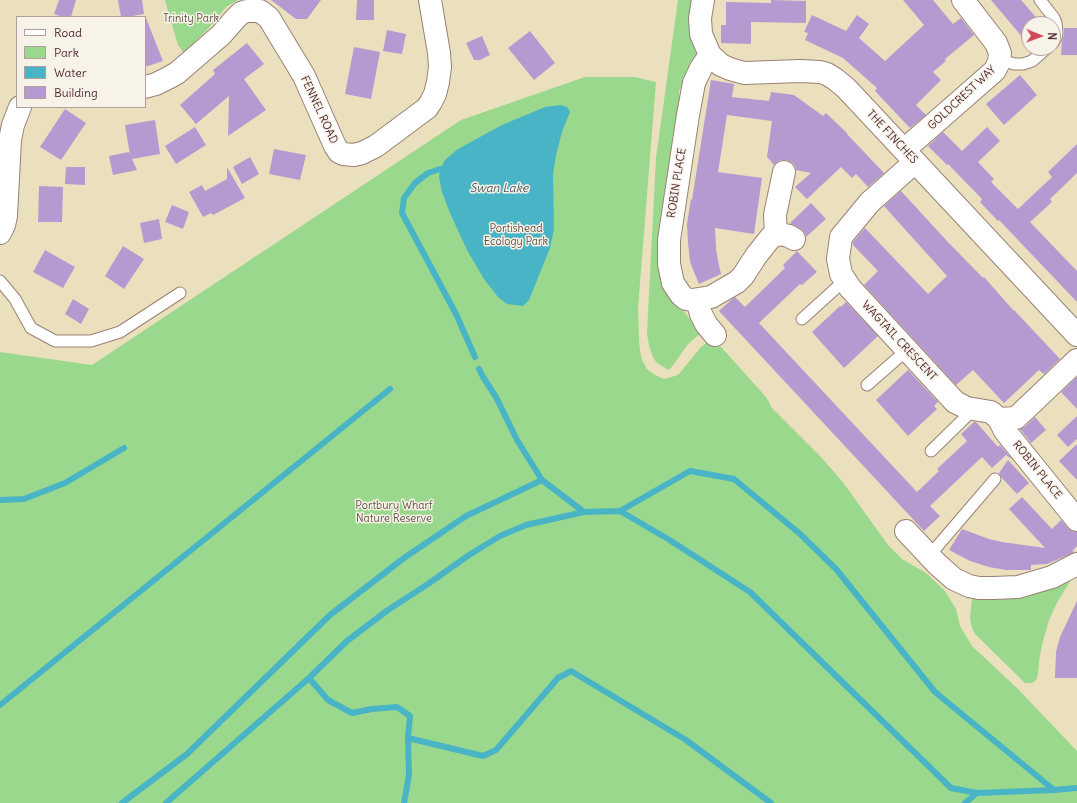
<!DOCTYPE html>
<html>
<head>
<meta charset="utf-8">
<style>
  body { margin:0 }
  #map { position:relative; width:1077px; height:803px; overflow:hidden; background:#ebe0be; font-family:Delius,sans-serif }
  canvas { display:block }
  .legend { position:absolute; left:16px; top:16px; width:130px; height:92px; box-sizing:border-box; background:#f7f3e8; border:1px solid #b29e9c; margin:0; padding:5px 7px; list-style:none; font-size:12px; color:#4a1f2b }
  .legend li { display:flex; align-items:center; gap:8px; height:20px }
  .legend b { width:20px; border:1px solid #b29e9c }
  .north { position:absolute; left:1021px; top:16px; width:40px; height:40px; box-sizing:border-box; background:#f7f3e8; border:1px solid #b29e9c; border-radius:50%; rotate:91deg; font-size:11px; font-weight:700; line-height:16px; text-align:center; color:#4a1f2b }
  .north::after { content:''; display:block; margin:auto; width:14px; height:18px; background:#d1495b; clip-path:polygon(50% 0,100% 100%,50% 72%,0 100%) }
</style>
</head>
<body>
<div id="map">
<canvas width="1077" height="803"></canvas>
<ul class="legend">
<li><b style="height:5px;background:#fff"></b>Road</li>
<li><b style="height:11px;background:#9ad88d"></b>Park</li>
<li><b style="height:11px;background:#49b4c6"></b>Water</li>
<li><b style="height:11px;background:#b49ad1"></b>Building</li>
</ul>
<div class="north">N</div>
</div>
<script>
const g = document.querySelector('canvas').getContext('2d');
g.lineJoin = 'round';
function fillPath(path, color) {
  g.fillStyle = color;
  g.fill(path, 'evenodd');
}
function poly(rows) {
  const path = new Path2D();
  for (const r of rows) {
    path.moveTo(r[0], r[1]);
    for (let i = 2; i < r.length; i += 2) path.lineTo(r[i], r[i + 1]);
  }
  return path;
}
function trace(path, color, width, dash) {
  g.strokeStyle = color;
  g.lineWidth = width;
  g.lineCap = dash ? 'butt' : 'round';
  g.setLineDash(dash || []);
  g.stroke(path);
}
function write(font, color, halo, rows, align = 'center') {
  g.font = font + ' Delius,sans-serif';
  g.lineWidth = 3;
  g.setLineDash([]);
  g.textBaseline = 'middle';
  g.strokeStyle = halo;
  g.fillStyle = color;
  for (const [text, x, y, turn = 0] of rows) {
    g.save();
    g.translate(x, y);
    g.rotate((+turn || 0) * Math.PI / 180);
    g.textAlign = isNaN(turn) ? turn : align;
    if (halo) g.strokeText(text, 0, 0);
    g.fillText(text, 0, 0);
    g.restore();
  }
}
fillPath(poly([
  [165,0,238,0,226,7,208,29,184,53,178,45],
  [678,0,695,0,690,33,691,39,697,56,679,91,679,99,681,101,667,290,701,333,688,344,671,368,668,370,656,362,653,357,649,346,647,333,656,158],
  [585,77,635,77,656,82,638,308,639,340,640,351,642,360,647,369,655,375,664,379,678,375,701,347,713,338,766,397,772,408,820,456,842,481,888,545,902,559,926,573,945,591,956,609,960,626,972,646,1017,688,1077,751,1077,803,0,803,0,352,92,365,461,120],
  [1072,578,1057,603,1049,620,1042,645,1039,661,1038,674,1036,680,1032,683,1025,683,975,634,972,628,970,619,972,598,1003,599,1021,597]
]), '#9ad88d');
fillPath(poly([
  [560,105,567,107,570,112,562,132,556,155,553,174,554,229,550,248,529,300,523,306,507,304,498,297,484,279,467,250,450,213,442,192,439,177,440,169,445,160,458,149,502,125,545,107]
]), '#49b4c6');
trace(poly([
  [440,169,428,173,415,183,404,198,402,213,456,314,475,357],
  [479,369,483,377,496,397,517,440,542,480,584,512],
  [0,500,24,499,65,483,124,448],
  [620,511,668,539,750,592,951,788,977,793,1054,790,1077,788],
  [309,678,328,700,352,713,372,709,397,707,410,716,408,738,409,775,404,803],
  [0,705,390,389],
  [408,738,483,756,496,750,558,678,571,671,686,740,771,803],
  [122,803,187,754,330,615,404,558,466,516,542,480],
  [166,803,309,678,347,641,388,610,428,584,469,555,500,536,526,525,584,512,620,511,690,471,734,479,799,533,836,569,935,692,1054,790],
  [965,803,977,793]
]), '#49b4c6', 6);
fillPath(poly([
  [59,0,76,0,71,17,63,17,54,14],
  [118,0,142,0,144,14,127,17,121,17],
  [271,0,321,0,307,19,296,19],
  [357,0,374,0,374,20,356,20],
  [771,0,806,1,806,23,751,22,751,44,721,43,721,25,726,25,726,2,771,3],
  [903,0,933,0,953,24,961,18,974,35,945,59,946,61,933,72,941,80,916,105,926,115,910,128,875,91,877,88,843,58,805,40,808,33,804,32,812,15,846,31,857,15,869,24,859,38,885,61,924,25],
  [991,0,1021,0,1042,24,1029,24,1029,45],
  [145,18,146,18,163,61,145,67],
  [1064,28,1077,28,1077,55,1061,55,1062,42,1064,34],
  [387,30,406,34,402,54,383,51],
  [530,31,555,63,534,80,508,48],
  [482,36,490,55,480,60,474,60,466,43],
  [247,43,264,64,244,79,266,110,228,136,229,96,196,124,180,105,215,74,213,70],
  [354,47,380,52,371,99,345,94],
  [1020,75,1037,95,1004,125,986,104],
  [711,80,734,84,732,97,769,101,771,92,794,95,823,116,826,113,847,133,847,134,884,173,868,187,856,174,852,178,841,167,807,199,795,187,811,173,796,170,796,168,793,163,787,160,780,160,774,165,767,157,772,121,727,115,718,172,762,178,754,234,715,228,716,248,718,261,721,274,699,284,690,262,688,243,687,224,691,199,692,200],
  [65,109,86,123,61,160,40,147],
  [155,120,160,154,132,159,137,170,113,175,109,156,129,152,130,155,125,125],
  [195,127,206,145,176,164,165,146],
  [987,127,1000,141,978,162,994,179,991,182,1018,209,1052,177,1048,172,1077,144,1077,173,1050,199,1052,202,1030,222,1077,271,1077,302,999,220,998,221,980,202,982,199,948,164,947,165,928,146,943,132,962,151],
  [274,149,306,155,300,180,269,174],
  [250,157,259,174,242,184,233,167],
  [66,167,85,167,85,185,65,184],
  [227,167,245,198,213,215,211,213,203,217,189,192,202,185,205,191,227,179],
  [39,186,63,187,62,222,38,222],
  [901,191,947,241,983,278,984,277,1014,311,1014,310,1060,359,1044,374,1039,370,1004,403,973,370,956,385,864,285,878,271,853,245,853,242,865,228,928,294,947,276,884,206],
  [811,203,826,219,806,237,805,233,801,229,790,223],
  [172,205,189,212,183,229,165,222],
  [159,219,162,239,144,243,140,223],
  [123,246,144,259,124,289,105,276],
  [45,250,75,267,63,288,33,272],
  [797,251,817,272,802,285,800,284,759,323,917,492,939,471,937,469,967,441,961,434,974,422,976,422,998,447,1000,445,1013,460,1006,455,992,468,982,457,930,506,940,516,924,531,719,311,731,300,735,297,745,307,785,268,783,265],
  [73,299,89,309,81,324,65,314],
  [846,302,878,336,844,368,812,332,840,306,841,307],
  [908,370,938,402,934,406,937,409,908,436,876,400],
  [1077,377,1077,409,1061,392],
  [1077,416,1077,439,1068,447,1057,435],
  [1035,417,1046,430,1031,443,1020,429,1025,427],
  [1077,444,1077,480,1059,461],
  [1008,460,1029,483,1017,494,1002,478,999,473],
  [1022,497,1052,529,1061,520,1068,528,1072,531,1077,532,1077,546,1072,551,1075,552,1047,564,1031,565,1031,570,1006,570,989,567,970,561,949,550,962,529,989,539,1002,542,1045,548,1009,509],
  [1077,601,1077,678,1055,678,1056,652,1060,637]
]), '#b49ad1');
const service = poly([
  [1040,0,1054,18,1056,23,1057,33,1056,38,1053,43],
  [1000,57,1008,62,1014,64,1023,64,1032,61,1047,48],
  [0,281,15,299,31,328,55,341,91,341,120,332,180,293],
  [802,319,845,280],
  [867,385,907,350],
  [931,451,974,409],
  [929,556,995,479]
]);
const minor = poly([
  [703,0,700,18,701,34,710,55,721,65,730,69,744,73,800,71,820,72,827,74,835,79,846,88,1077,335],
  [710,55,701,68,694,83,688,115,669,240,669,264,673,283,681,295,686,299,692,300,711,297,737,282,743,276,756,256,771,237,780,234,789,236,794,239],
  [145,87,156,84,170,77,177,73,221,35,235,19,241,13,247,11,260,11,269,18,304,76,335,146,339,152,343,154,354,155,362,153,376,146,427,108,431,102,435,94,438,82,440,67,439,53,430,0],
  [904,150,992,73,995,70,999,62,1000,53,996,43,963,0],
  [915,162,870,202,841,237,838,259,841,274,850,288,955,402,967,408,991,412,999,419,1016,418,1077,360],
  [0,233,4,225,6,216,10,140,13,125,20,107],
  [776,235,775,215,784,172],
  [697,300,701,314,706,324,710,329,715,335],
  [999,419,1005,431,1077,520],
  [906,531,937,564,954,579,969,586,979,588,993,588,1018,587,1052,577,1077,564]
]);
trace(service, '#9a8074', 13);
trace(minor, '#9a8074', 24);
trace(service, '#fff', 11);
trace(minor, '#fff', 22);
write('11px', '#5e4d44', '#f7f3e8', [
  ["Trinity Park",191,19],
  ["Portishead",516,229],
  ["Ecology Park",516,242],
  ["Portbury Wharf",394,506],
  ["Nature Reserve",394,519]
]);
write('11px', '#4a1f2b', '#f7f3e8', [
  ["GOLDCREST WAY",962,98,-43],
  ["FENNEL ROAD",319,110,65],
  ["THE FINCHES",892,137,47],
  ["ROBIN PLACE",677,183,-81],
  ["WAGTAIL CRESCENT",899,341,47],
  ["ROBIN PLACE",1037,470,51]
]);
write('italic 12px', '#4a5361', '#f7f3e8', [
  ["Swan Lake",499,189]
]);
</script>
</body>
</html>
